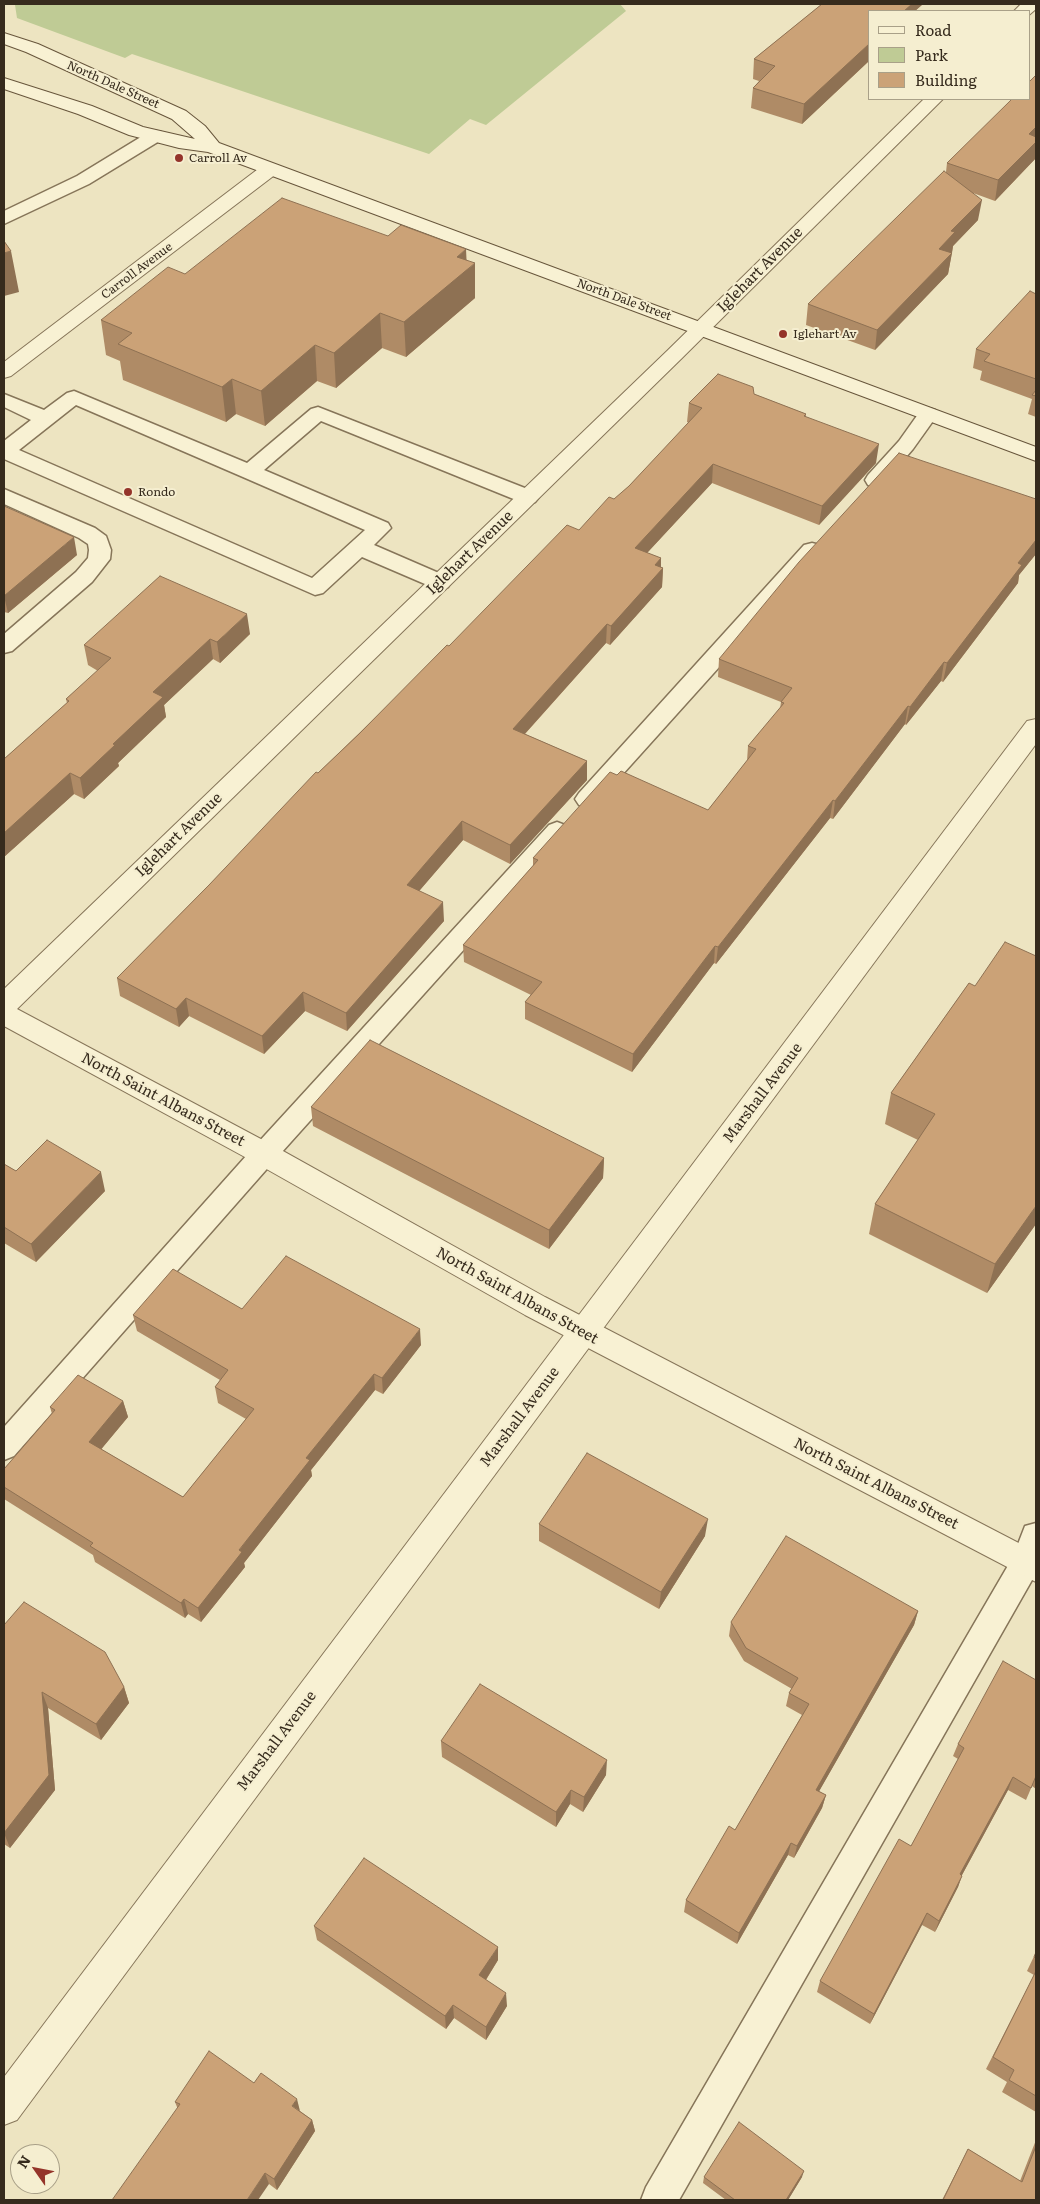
<!DOCTYPE html>
<html>
<head>
<meta charset="utf-8">
<style>
  body { margin:0 }
  #map { position:relative; width:1040px; height:2204px; overflow:hidden; background:#ede4c1; font-family:Literata,serif }
  canvas { display:block }
  .frame { position:absolute; inset:0; border:5px solid #362b1d; pointer-events:none }
  .legend { position:absolute; left:868px; top:10px; width:162px; height:90px; box-sizing:border-box; background:#f5eed0; border:1px solid #a9a088; margin:0; padding:6px 9px; list-style:none; font-size:15px; color:#362b1d }
  .legend li { display:flex; align-items:center; gap:10px; height:25px }
  .legend b { width:25px; border:1px solid #a9a088 }
  .north { position:absolute; left:10px; top:2144px; width:50px; height:50px; box-sizing:border-box; background:#f5eed0; border:1px solid #a9a088; border-radius:50%; rotate:303deg; font-size:14px; font-weight:700; line-height:20px; text-align:center; color:#362b1d }
  .north::after { content:''; display:block; margin:auto; width:18px; height:22px; background:#94342a; clip-path:polygon(50% 0,100% 100%,50% 72%,0 100%) }
</style>
</head>
<body>
<div id="map">
<canvas width="1040" height="2204"></canvas>
<div class="frame"></div>
<ul class="legend">
<li><b style="height:6px;background:#f8f1d3"></b>Road</li>
<li><b style="height:14px;background:#bfcb95"></b>Park</li>
<li><b style="height:14px;background:#cba277"></b>Building</li>
</ul>
<div class="north">N</div>
</div>
<script>
const g = document.querySelector('canvas').getContext('2d');
g.lineJoin = 'round';
function fillPath(path, color) {
  g.fillStyle = color;
  g.fill(path, 'evenodd');
}
function poly(rows) {
  const path = new Path2D();
  for (const r of rows) {
    path.moveTo(r[0], r[1]);
    for (let i = 2; i < r.length; i += 2) path.lineTo(r[i], r[i + 1]);
  }
  return path;
}
function trace(path, color, width, dash) {
  g.strokeStyle = color;
  g.lineWidth = width;
  g.lineCap = dash ? 'butt' : 'round';
  g.setLineDash(dash || []);
  g.stroke(path);
}
function write(font, color, halo, rows, align = 'center') {
  g.font = font + ' Literata,serif';
  g.lineWidth = 4;
  g.setLineDash([]);
  g.textBaseline = 'middle';
  g.strokeStyle = halo;
  g.fillStyle = color;
  for (const [text, x, y, turn = 0] of rows) {
    g.save();
    g.translate(x, y);
    g.rotate((+turn || 0) * Math.PI / 180);
    g.textAlign = isNaN(turn) ? turn : align;
    if (halo) g.strokeText(text, 0, 0);
    g.fillText(text, 0, 0);
    g.restore();
  }
}
fillPath(poly([
  [17,4,620,4,626,11,486,125,470,119,429,154,132,54,125,58,17,18,15,5]
]), '#bfcb95');
const service = poly([
  [155,131,161,132,164,136,161,140,89,184,4,224,4,211,77,176,149,132,155,131],
  [74,391,247,463,311,409,318,407,535,492,539,497,535,502,528,504,521,502,321,421,264,470,388,523,391,528,374,545,448,577,451,582,448,587,440,589,432,587,362,557,323,593,315,595,4,459,4,441,31,420,4,407,4,394,44,410,67,393,74,391],
  [76,405,243,477,365,530,312,578,19,450,76,405],
  [928,408,935,410,938,414,913,449,882,485,875,487,868,485,865,480,868,475,899,441,921,410,928,408],
  [4,489,95,528,106,536,111,550,110,559,92,582,12,651,4,653,4,634,76,572,88,558,89,550,88,544,79,538,4,504,4,489],
  [812,543,820,545,823,550,820,555,595,805,587,807,579,805,575,799,579,793,804,545,812,543],
  [557,822,565,825,569,831,565,837,273,1162,14,1456,4,1460,4,1427,255,1146,549,825,557,822],
  [1036,1523,1036,1573,679,2200,641,2200,646,2187,1013,1557,1025,1526,1036,1523]
]);
const minor = poly([
  [1021,4,1036,4,1036,9,1029,15,1029,11,1014,11,1021,4],
  [924,99,943,99,681,359,17,1009,274,1146,545,1297,1036,1552,1036,1582,525,1315,254,1162,4,1026,4,989,667,351,924,99],
  [269,164,276,166,279,170,276,174,11,376,4,378,4,362,262,166,269,164]
]);
const tertiary = poly([
  [1036,719,1036,744,17,2120,4,2125,4,2077,1027,721,1036,719]
]);
const secondary = poly([
  [4,33,38,44,186,111,205,126,219,143,1036,447,1036,461,208,152,179,148,129,135,78,114,4,89,4,78,92,106,143,127,195,139,172,119,26,52,4,44,4,33]
]);
trace(service, '#867559', 3);
trace(minor, '#867559', 2);
trace(tertiary, '#867559', 2);
trace(secondary, '#68563c', 2);
fillPath(service, '#f8f1d3');
fillPath(minor, '#f8f1d3');
fillPath(tertiary, '#f8f1d3');
fillPath(secondary, '#f8f1d3');
fillPath(poly([
  [822,4,923,4,915,11,869,11,869,61,802,124,751,108,753,88,759,81,753,79,754,59],
  [1036,158,995,201,973,193,978,220,953,246,948,274,875,350,806,325,808,304,946,172,947,163],
  [388,236,467,260,475,298,406,357,382,348,336,388,317,381,265,426,236,414,226,422,123,380,120,361,106,355,101,320,185,274],
  [1036,294,1036,417,1028,414,1032,399,980,380,982,371,973,368,976,349],
  [754,394,806,414,806,417,876,463,819,525,712,483,647,553,661,558,661,567,663,568,662,587,610,645,606,643,525,734,587,761,587,780,510,864,463,840,419,891,444,921,347,1031,305,1011,264,1054,189,1016,179,1027,120,996,117,978,209,885,318,773,449,646,629,486,689,423,687,422,689,403],
  [1036,499,1036,554,1019,575,1018,583,943,682,941,681,906,725,905,724,833,819,830,818,716,964,714,963,632,1072,525,1019,525,1002,531,995,464,962,463,945,533,866,533,858,708,810,747,761,748,746,780,709,781,702,718,677,719,659],
  [4,506,77,555,8,613,4,612],
  [250,634,220,663,213,659,164,705,166,717,118,763,119,766,84,799,74,794,4,857,4,759,67,703,66,699,98,671,88,665,84,645],
  [969,983,1036,1224,987,1293,869,1234,875,1204,918,1140,885,1124,891,1093],
  [311,1107,604,1158,603,1178,549,1249,313,1126],
  [4,1164,16,1171,105,1191,36,1262,4,1243],
  [242,1309,421,1345,383,1394,375,1390,311,1470,312,1476,244,1563,245,1567,201,1622,188,1614,185,1618,95,1562,93,1555,4,1499,4,1469,52,1414,50,1407,123,1401,128,1417,101,1449,183,1497,246,1419,218,1403,215,1387,220,1380,137,1331,133,1315],
  [539,1524,705,1536,659,1609,539,1541],
  [918,1611,914,1625,819,1791,826,1795,822,1808,794,1858,788,1855,737,1944,684,1912,686,1900,735,1830,802,1715,786,1706,789,1693,792,1689,744,1661,729,1636,731,1622],
  [4,1625,124,1687,129,1703,101,1740,48,1708,55,1790,10,1848,4,1844],
  [1036,1680,1036,1789,1032,1786,1026,1800,1008,1790,962,1875,958,1887,935,1932,922,1925,870,2024,817,1992,820,1981,911,1846,958,1759,953,1756,958,1744],
  [441,1741,606,1775,583,1812,570,1804,556,1827,442,1757],
  [314,1926,498,1960,486,1980,507,2006,486,2040,454,2018,446,2029,317,1940],
  [1036,1952,1036,2112,1002,2092,1007,2082,986,2069,1034,1975,1027,1971],
  [254,2083,300,2111,312,2120,315,2131,277,2190,269,2184,177,2107,175,2102],
  [1036,2140,1036,2200,942,2200,968,2149,1020,2181],
  [704,2177,802,2177,788,2200,726,2200,703,2183]
]), '#af8b66');
fillPath(poly([
  [906,4,923,4,915,11,904,11],
  [869,44,869,61,802,124,804,104],
  [1036,127,1036,158,995,201,998,180,1029,134],
  [982,200,978,220,953,246,952,253,936,270,939,249,951,231],
  [466,249,467,270,475,263,475,298,406,357,404,322,457,257],
  [11,251,19,292,4,296,4,253],
  [952,253,948,274,875,350,877,330],
  [380,313,382,348,336,388,334,353],
  [315,345,317,381,265,426,261,391],
  [232,379,236,414,226,422,222,387],
  [879,444,876,463,819,525,822,506],
  [713,464,712,483,634,567,635,548],
  [74,537,77,555,8,613,4,596],
  [1036,540,1036,554,1019,575,1018,583,943,682,947,663,1018,563],
  [661,558,661,570,663,568,662,587,610,645,611,626,655,565],
  [247,614,250,634,220,663,217,642],
  [607,624,606,643,513,747,513,729],
  [210,639,213,659,164,705,166,717,118,763,119,766,84,799,80,778,113,744,153,692],
  [944,662,941,681,906,725,910,707],
  [908,706,905,724,833,819,835,801],
  [587,761,587,780,510,864,510,845],
  [70,773,74,794,4,857,4,833],
  [833,800,830,818,716,964,718,947],
  [462,821,463,840,408,904,407,885],
  [443,902,444,921,347,1031,346,1013],
  [715,946,714,963,632,1072,633,1054],
  [303,992,305,1011,264,1054,262,1036],
  [186,998,189,1016,179,1027,176,1009],
  [604,1158,603,1178,549,1249,549,1230],
  [101,1172,105,1191,36,1262,31,1244],
  [1036,1206,1036,1224,987,1293,995,1264],
  [420,1329,421,1345,383,1394,382,1378],
  [374,1374,375,1390,311,1470,312,1476,244,1563,245,1567,201,1622,198,1608,306,1458],
  [123,1401,128,1417,94,1458,89,1442],
  [708,1519,705,1536,659,1609,661,1592],
  [184,1599,188,1614,185,1618,181,1603],
  [918,1611,914,1625,813,1802,816,1790],
  [124,1687,129,1703,101,1740,96,1724],
  [42,1692,48,1708,55,1790,10,1848,4,1833],
  [607,1760,606,1775,583,1812,584,1797],
  [1013,1777,1008,1790,956,1886,960,1874],
  [571,1790,570,1804,556,1827,556,1812],
  [826,1795,822,1808,794,1858,797,1846],
  [791,1843,788,1855,737,1944,739,1933],
  [962,1876,958,1887,935,1932,939,1921],
  [927,1913,922,1925,870,2024,874,2014],
  [498,1947,498,1960,480,1989,479,1975],
  [506,1993,507,2006,486,2040,486,2027],
  [453,2005,454,2018,446,2029,445,2016],
  [297,2099,300,2111,292,2106],
  [312,2120,315,2131,277,2190,274,2179],
  [804,2171,802,2177,788,2200,786,2200],
  [265,2173,269,2184,258,2200,247,2200]
]), '#8e7153');
const building = poly([
  [822,4,912,4,904,11,869,11,869,44,804,104,753,88,775,66,754,59,822,4],
  [1036,75,1036,127,1029,134,1036,137,1036,142,998,180,947,163,1012,99,1029,99,1029,82,1036,75],
  [944,171,982,200,951,231,955,232,939,249,952,253,877,330,808,304,944,171],
  [282,198,388,236,401,225,466,249,457,257,475,263,404,322,380,313,334,353,315,345,261,391,232,379,222,387,118,344,132,333,101,320,168,267,185,274,282,198],
  [4,241,11,251,4,253,4,241],
  [1030,291,1036,294,1036,379,984,361,990,354,976,349,1030,291],
  [718,374,753,387,754,394,806,414,804,416,879,444,822,506,713,464,635,548,661,558,655,565,663,568,611,626,607,624,513,729,587,761,510,845,462,821,407,885,443,902,346,1013,303,992,262,1036,186,998,176,1009,117,978,209,885,316,772,318,773,359,734,447,645,449,646,567,525,579,530,609,497,614,499,629,486,702,408,689,403,718,374],
  [1036,390,1036,396,1032,395,1036,390],
  [899,453,1036,499,1036,540,1018,563,1022,565,947,663,944,662,910,707,908,706,835,801,833,800,718,947,715,946,633,1054,525,1002,542,982,463,945,538,860,533,858,610,772,617,775,621,771,708,810,756,749,748,746,784,703,781,702,792,688,719,659,799,562,899,453],
  [4,506,74,537,4,596,4,506],
  [160,576,247,614,217,642,210,639,153,692,163,697,113,744,115,745,80,778,70,773,4,833,4,759,69,701,66,699,111,658,84,645,160,576],
  [1005,942,1036,956,1036,1206,995,1264,875,1204,935,1114,891,1093,969,983,975,986,1005,942],
  [370,1040,604,1158,549,1230,311,1107,370,1040],
  [47,1140,101,1172,31,1244,4,1227,4,1164,16,1171,47,1140],
  [286,1256,420,1329,382,1378,374,1374,306,1458,310,1460,239,1550,242,1552,198,1608,184,1599,181,1603,90,1546,93,1543,4,1487,4,1469,55,1410,50,1407,78,1375,123,1401,89,1442,183,1497,254,1409,215,1387,228,1370,133,1315,173,1269,242,1309,286,1256],
  [587,1453,708,1519,661,1592,539,1524,587,1453],
  [786,1536,918,1611,816,1790,826,1795,797,1846,791,1843,739,1933,686,1900,729,1826,735,1830,809,1704,789,1693,798,1678,746,1648,731,1622,786,1536],
  [24,1602,105,1652,124,1687,96,1724,42,1692,49,1775,4,1833,4,1625,24,1602],
  [1003,1661,1036,1680,1036,1776,1031,1788,1013,1777,960,1874,962,1876,939,1921,927,1913,874,2014,820,1981,899,1839,911,1846,964,1748,958,1744,1003,1661],
  [480,1684,607,1760,584,1797,571,1790,556,1812,441,1741,480,1684],
  [364,1858,498,1947,479,1975,506,1993,486,2027,453,2005,445,2016,314,1926,364,1858],
  [1036,1952,1036,1959,1034,1957,1036,1952],
  [1036,1971,1036,2096,1009,2080,1014,2070,993,2057,1036,1971],
  [209,2051,254,2083,261,2073,297,2099,292,2106,312,2120,274,2179,265,2173,247,2200,112,2200,180,2104,175,2102,209,2051],
  [739,2122,804,2171,786,2200,735,2200,704,2177,739,2122],
  [1036,2146,1036,2200,943,2200,968,2149,1022,2182,1036,2146]
]);
fillPath(building, '#cba277');
trace(building, '#8e7153', 1);
for (const [x, y, r, color] of [
  [179,158,5,"#94342a"],
  [783,334,5,"#94342a"],
  [128,492,5,"#94342a"]
]) {
  const dot = new Path2D();
  dot.arc(x, y, r, 0, 2 * Math.PI);
  g.fillStyle = color;
  g.fill(dot);
  trace(dot, '#f5eed0', 2);
}
write('12px', '#362b1d', '#f5eed0', [
  ["North Dale Street",113,85,24],
  ["Carroll Avenue",137,271,-37],
  ["North Dale Street",624,300,20]
]);
write('12px', '#362b1d', '#f5eed0', [
  ["Carroll Av",189,158],
  ["Iglehart Av",793,334],
  ["Rondo",138,492]
], 'left');
write('15px', '#362b1d', '#f5eed0', [
  ["Iglehart Avenue",760,270,-45],
  ["Iglehart Avenue",470,553,-44],
  ["Iglehart Avenue",179,835,-44],
  ["Marshall Avenue",763,1093,-53],
  ["North Saint Albans Street",163,1100,28],
  ["North Saint Albans Street",517,1296,29],
  ["Marshall Avenue",520,1417,-53],
  ["North Saint Albans Street",876,1484,27],
  ["Marshall Avenue",277,1741,-53]
]);
</script>
</body>
</html>
